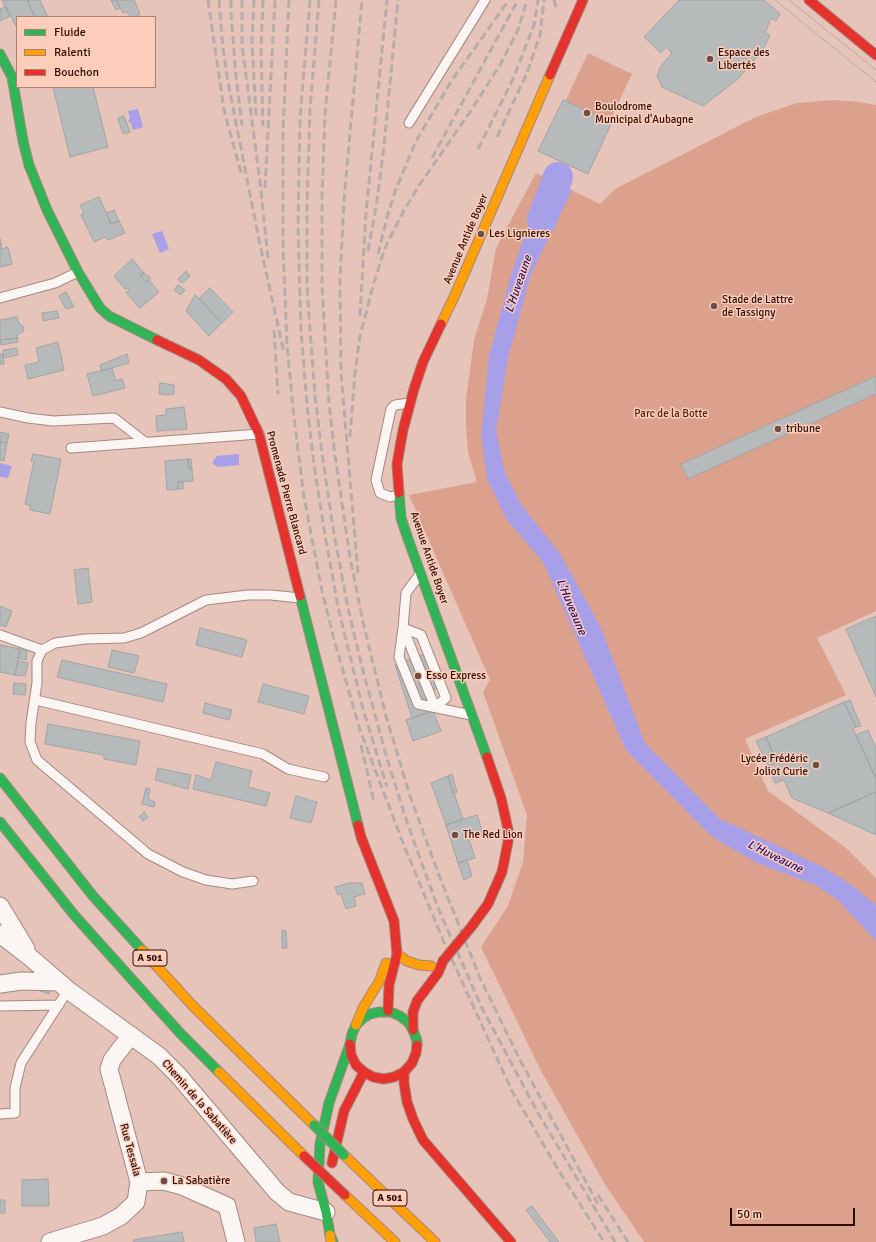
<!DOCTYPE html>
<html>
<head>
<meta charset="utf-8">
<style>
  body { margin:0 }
  #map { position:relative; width:876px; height:1242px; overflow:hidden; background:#e6c4b9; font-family:Signika,sans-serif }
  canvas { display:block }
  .legend { position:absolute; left:16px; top:16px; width:140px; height:72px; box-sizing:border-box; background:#fdcdbb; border:1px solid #a98172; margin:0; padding:5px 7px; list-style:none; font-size:12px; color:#2a0e05 }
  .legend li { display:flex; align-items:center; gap:8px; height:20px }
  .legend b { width:20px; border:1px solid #a98172 }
  .scale { position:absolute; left:730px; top:1208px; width:125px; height:18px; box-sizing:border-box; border:2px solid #2a0e05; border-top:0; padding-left:5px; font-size:12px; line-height:14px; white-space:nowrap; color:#2a0e05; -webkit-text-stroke:3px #fdcdbb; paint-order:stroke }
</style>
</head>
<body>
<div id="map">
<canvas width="876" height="1242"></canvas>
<ul class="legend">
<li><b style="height:5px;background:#30b455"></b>Fluide</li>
<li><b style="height:5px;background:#ff9f0a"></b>Ralenti</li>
<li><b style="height:5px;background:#e5322d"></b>Bouchon</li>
</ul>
<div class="scale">50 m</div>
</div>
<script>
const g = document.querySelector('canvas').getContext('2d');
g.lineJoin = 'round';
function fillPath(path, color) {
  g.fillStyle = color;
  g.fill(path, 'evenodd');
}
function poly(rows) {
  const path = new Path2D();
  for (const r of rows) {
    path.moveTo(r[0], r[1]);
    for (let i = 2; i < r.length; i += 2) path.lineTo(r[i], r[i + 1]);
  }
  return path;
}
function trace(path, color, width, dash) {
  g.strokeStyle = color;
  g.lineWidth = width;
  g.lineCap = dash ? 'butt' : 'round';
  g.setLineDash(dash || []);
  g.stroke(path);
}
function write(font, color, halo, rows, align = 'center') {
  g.font = font + ' Signika,sans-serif';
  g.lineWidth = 3;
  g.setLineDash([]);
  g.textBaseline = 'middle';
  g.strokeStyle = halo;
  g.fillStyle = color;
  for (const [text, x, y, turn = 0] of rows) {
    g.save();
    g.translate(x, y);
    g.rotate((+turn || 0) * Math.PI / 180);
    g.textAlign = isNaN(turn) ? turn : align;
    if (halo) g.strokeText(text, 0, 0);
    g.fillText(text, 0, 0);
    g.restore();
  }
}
fillPath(poly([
  [588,53,632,74,585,173,541,153],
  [833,100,859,102,876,105,876,611,817,638,846,695,745,739,768,791,846,848,876,878,876,1242,644,1242,604,1183,540,1069,481,947,508,906,523,862,527,815,483,692,490,680,409,495,477,482,468,452,466,427,466,399,474,340,487,299,496,248,536,173,600,204,615,189,756,117,797,103]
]), '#dca18c');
fillPath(poly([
  [138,109,143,127,133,130,131,123,128,121,130,118,128,111],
  [542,175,572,190,531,274,508,358,496,431,505,473,522,506,559,552,601,628,645,743,720,819,825,868,853,886,876,905,876,941,838,900,815,885,757,863,711,836,626,750,543,562,507,520,487,479,481,436,489,356,512,272,534,208],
  [162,231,169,249,160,253,152,234],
  [239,454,239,465,218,467,213,464,213,461,216,458,216,456],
  [0,463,12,466,8,478,0,477]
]), '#a89fe9');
trace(poly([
  [542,220,558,177]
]), '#a89fe9', 30);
const building = poly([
  [2,0,27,0,35,17,17,17,17,28,2,0],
  [27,0,40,0,48,17,35,17,27,0],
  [111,0,116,0,120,8,116,10,111,0],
  [116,0,134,0,140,14,134,17,130,17,127,12,123,13,116,0],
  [679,0,764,0,780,14,776,21,771,18,765,33,770,35,763,50,738,79,703,106,662,87,657,76,661,66,672,53,666,47,661,53,644,37,679,0],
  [5,7,10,16,0,21,0,9,5,7],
  [53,87,93,87,108,147,70,157,53,87],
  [563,100,612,122,588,174,538,151,563,100],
  [124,116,130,132,123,134,118,118,124,116],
  [99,197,111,224,119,221,125,233,108,240,105,237,94,242,81,215,84,213,80,205,99,197],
  [114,210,119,221,111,224,106,213,114,210],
  [0,239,2,249,8,247,12,264,0,267,0,239],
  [132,259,144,273,140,276,146,282,149,280,159,292,140,308,126,293,129,290,127,288,125,289,114,276,132,259],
  [186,271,190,276,182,283,178,279,186,271],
  [144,273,151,278,146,282,140,276,144,273],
  [178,285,185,290,181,295,174,290,178,285],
  [210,288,233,312,222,323,199,298,210,288],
  [66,292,74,307,66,309,59,296,66,292],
  [195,295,222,323,209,336,186,311,195,295],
  [57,311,59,318,43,321,42,313,57,311],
  [17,317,19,324,23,326,24,331,17,335,17,338,0,340,0,320,17,317],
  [17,338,18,342,1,345,0,340,17,338],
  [58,342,64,370,28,379,25,365,39,362,36,348,58,342],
  [17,348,18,355,3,358,3,350,17,348],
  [0,354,3,354,4,364,0,364,0,354],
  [127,354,129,363,101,371,100,365,127,354],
  [112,368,116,381,122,379,125,388,93,396,87,374,112,368],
  [876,376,876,394,688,479,681,464,876,376],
  [160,383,174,385,174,394,167,395,159,394,160,383],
  [184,407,187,429,157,431,156,416,166,415,166,409,184,407],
  [0,432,9,434,7,443,0,442,0,432],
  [0,442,7,443,4,461,0,460,0,442],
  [33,454,61,459,50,514,30,510,30,505,25,504,34,461,31,461,33,454],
  [188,459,191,459,192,469,189,469,188,459],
  [188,459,189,469,192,469,193,481,178,482,178,489,167,490,165,461,188,459],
  [178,482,183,482,183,489,178,489,178,482],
  [88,568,92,602,78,604,74,570,88,568],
  [0,606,12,611,6,627,0,625,0,606],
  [876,616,876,697,846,629,876,616],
  [200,628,247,640,242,657,196,645,200,628],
  [0,645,20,649,15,675,0,672,0,645],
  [20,649,27,651,26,660,18,658,20,649],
  [112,650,139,656,134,673,108,667,112,650],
  [430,652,442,687,427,692,433,711,412,718,395,665,430,652],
  [62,660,167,684,163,702,57,677,62,660],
  [18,661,28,663,25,676,15,675,18,661],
  [14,683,26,684,25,695,13,694,14,683],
  [263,684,309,696,304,714,258,702,263,684],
  [850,700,861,726,856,727,844,702,850,700],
  [844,702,856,727,853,729,876,779,876,792,828,813,792,798,784,780,775,783,768,766,777,762,766,737,844,702],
  [205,703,232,710,229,720,203,713,205,703],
  [433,711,441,731,413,741,406,720,433,711],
  [48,724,140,741,136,765,104,759,104,755,45,744,48,724],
  [868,730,876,748,876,779,856,735,868,730],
  [766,737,777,762,768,766,756,741,766,737],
  [216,762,252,771,248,787,270,793,266,806,193,789,196,775,211,780,216,762],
  [158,768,191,775,188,789,155,780,158,768],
  [452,774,457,792,453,794,448,776,452,774],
  [448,776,463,819,446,825,431,783,448,776],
  [146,788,150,789,148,799,155,802,154,807,142,804,146,788],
  [876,792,876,835,828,813,876,792],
  [296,796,317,802,311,823,290,818,296,796],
  [144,812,148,817,143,821,139,817,144,812],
  [477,815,484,835,469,840,475,858,458,863,446,825,477,815],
  [467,860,472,876,464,880,458,863,467,860],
  [349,883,362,883,365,894,354,897,356,906,346,909,341,894,338,895,335,887,349,883],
  [282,930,286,931,287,948,282,948,282,930],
  [41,986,51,989,49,994,40,991,41,986],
  [48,1179,49,1206,22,1206,22,1180,48,1179],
  [0,1200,5,1200,5,1213,0,1213,0,1200],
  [532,1206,559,1242,550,1242,526,1210,532,1206],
  [276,1224,280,1242,256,1242,254,1228,276,1224],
  [182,1232,184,1242,134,1242,133,1240,182,1232]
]);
fillPath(building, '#b6baba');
trace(building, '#a1a4a5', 1);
const lane = poly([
  [409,123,485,0],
  [0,298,55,283,78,272],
  [0,412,28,418,53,421,114,418,145,442],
  [71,448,259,434],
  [398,495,390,497,380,493,376,480,391,409,395,405,410,403],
  [420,574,406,593,403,628,399,657,418,704,471,715],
  [403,628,421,635,446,698,435,707,403,628],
  [0,635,42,650],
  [36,700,263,754,288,769,324,777],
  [253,881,232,884,206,880,183,872,148,854,37,760,30,742,31,723,37,683,37,661,42,650,55,643,85,639,124,638,141,633,206,600,248,595,271,595,300,598],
  [0,1006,59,1005],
  [0,1114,15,1113,15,1088,21,1063,68,990]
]);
const street = poly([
  [0,906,26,949],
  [0,934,31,958,68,990,159,1056,178,1075,277,1192,289,1202,326,1212],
  [0,984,21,981,59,982],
  [139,1182,164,1181,182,1186,227,1206,236,1242],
  [50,1242,103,1226,121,1216,136,1202,139,1182,109,1069,112,1060,131,1035]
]);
const fast = poly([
  [0,54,12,77,23,141,29,165,47,210,78,272,100,308,109,316,157,340],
  [399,493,401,518,408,539,487,757],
  [300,596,358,825],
  [0,778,93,896,142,950],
  [0,822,75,916,180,1033,219,1072],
  [333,1242,330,1235,326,1212,318,1182,320,1144,329,1103,350,1044,352,1034,356,1025,363,1018,370,1014,379,1012,391,1012,400,1016,408,1022,413,1030,417,1041,417,1045]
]);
const slow = poly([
  [441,324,455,295,550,75],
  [142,950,192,1005,314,1125],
  [397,954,407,961,419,965,431,966],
  [356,1025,363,1008,380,980,386,963],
  [219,1072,304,1156],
  [344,1155,435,1242],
  [345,1195,395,1242],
  [330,1235,331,1242]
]);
const jam = poly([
  [809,0,876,55],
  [550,75,583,0],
  [157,340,199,360,226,379,241,396,259,434,300,596],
  [399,493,397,464,403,430,414,389,423,362,441,324],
  [358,825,361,837,394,921,397,954,389,985,388,1011],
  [472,926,488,904,502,872,508,842,508,829,501,798,487,757],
  [413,1030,413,1012,417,1001,438,973,443,961],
  [350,1044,351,1055,356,1065,364,1072,373,1077,384,1079,394,1077,404,1072,412,1063,416,1053,417,1045],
  [404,1072,404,1083,407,1102,413,1119,423,1140,511,1242],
  [332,1163,344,1111,364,1072]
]);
trace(lane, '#a4887e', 11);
trace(street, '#a4887e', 19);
trace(fast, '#a4887e', 11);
trace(slow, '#a4887e', 11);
trace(jam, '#a4887e', 11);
trace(lane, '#fbf6f4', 9);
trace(street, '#fbf6f4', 17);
trace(fast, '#30b455', 9);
trace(slow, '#ff9f0a', 9);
trace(jam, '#e5322d', 9);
trace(poly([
  [775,0,876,82],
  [789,0,876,70]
]), '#b6adab', 1);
trace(poly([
  [208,0,224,110,241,173],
  [219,0,223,49,228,82,259,240,284,353],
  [231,0,231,13,236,76,242,125],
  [242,0,242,45,260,182,268,258],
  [254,0,252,41,256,115],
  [263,0,261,51,263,126],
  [289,0,283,130,283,247,287,345,294,418,304,497,322,591,333,636,360,730,403,843,443,940,512,1091,559,1171,604,1242],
  [310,0,300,117,298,227,301,331,307,405,314,465,325,535,338,607,363,709,387,787],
  [319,0,310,109,307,204,307,286,310,330,315,395,322,454,334,534,348,608,362,667,388,762,408,825,438,908,482,1008,538,1113,615,1242],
  [336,0,325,114,322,197,322,286,329,403,335,456,350,557,363,622,386,716,410,796,440,878,480,978,520,1060,598,1204],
  [554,0,556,7],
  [497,137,527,73,540,35,544,0],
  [478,149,513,79,534,25,538,0],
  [432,158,518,0],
  [265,188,275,0],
  [368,251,377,201,384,146,398,0],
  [378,254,388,214,396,189,416,141,452,80,509,0],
  [360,316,366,213,387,0],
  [274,330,278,394],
  [350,437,355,372,360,336,374,282,385,248,403,212,418,187,470,112,500,65,518,30,527,0],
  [358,573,341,373,340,281,344,200,362,0],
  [361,745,374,802],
  [598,1195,628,1242]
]), '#b6adab', 3, [8, 4]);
const fastBridge = poly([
  [314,1125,344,1155]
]);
const jamBridge = poly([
  [443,961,472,926],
  [304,1156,345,1195]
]);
trace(fastBridge, '#a4887e', 11, []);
trace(jamBridge, '#a4887e', 11, []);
trace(fastBridge, '#30b455', 9);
trace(jamBridge, '#e5322d', 9);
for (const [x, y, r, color] of [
  [710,59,4,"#6c4e44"],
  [587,113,4,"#6c4e44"],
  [481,234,4,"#6c4e44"],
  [714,306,4,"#6c4e44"],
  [778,429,4,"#6c4e44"],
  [418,676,4,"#6c4e44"],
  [816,765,4,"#6c4e44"],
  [455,835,4,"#6c4e44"],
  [164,1181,4,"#6c4e44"]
]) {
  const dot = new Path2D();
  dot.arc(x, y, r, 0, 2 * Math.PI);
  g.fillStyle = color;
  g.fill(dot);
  trace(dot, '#fdcdbb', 1.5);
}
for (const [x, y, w] of [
  [150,958,34],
  [390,1198,34]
]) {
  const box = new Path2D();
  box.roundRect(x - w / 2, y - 8, w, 16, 3);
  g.fillStyle = '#fdcdbb';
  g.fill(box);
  trace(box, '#2a0e05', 1);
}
write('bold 10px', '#2a0e05', null, [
  ["A 501",150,958],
  ["A 501",390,1198]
]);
write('11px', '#2a0e05', '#fdcdbb', [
  ["Espace des",718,53],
  ["Libertés",718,66],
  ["Boulodrome",595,107],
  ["Municipal d'Aubagne",595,120],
  ["Les Lignieres",489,234],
  ["Stade de Lattre",722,300],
  ["de Tassigny",722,313],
  ["tribune",786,429],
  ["Esso Express",426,676],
  ["Lycée Frédéric",808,759,"right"],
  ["Joliot Curie",808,772,"right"],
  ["The Red Lion",463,835],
  ["La Sabatière",172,1181]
], 'left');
write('11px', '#2a0e05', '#fdcdbb', [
  ["Avenue Antide Boyer",466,239,-67],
  ["Promenade Pierre Blancard",286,493,75],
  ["Avenue Antide Boyer",429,558,71],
  ["Chemin de la Sabatière",199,1102,49],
  ["Rue Tessala",130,1150,75]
]);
write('11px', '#512311', '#fdcdbb', [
  ["Parc de la Botte",671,414]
]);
write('italic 12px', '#251072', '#fdcdbb', [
  ["L'Huveaune",519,284,-71],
  ["L'Huveaune",571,607,67],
  ["L'Huveaune",775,857,26]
]);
</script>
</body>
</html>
